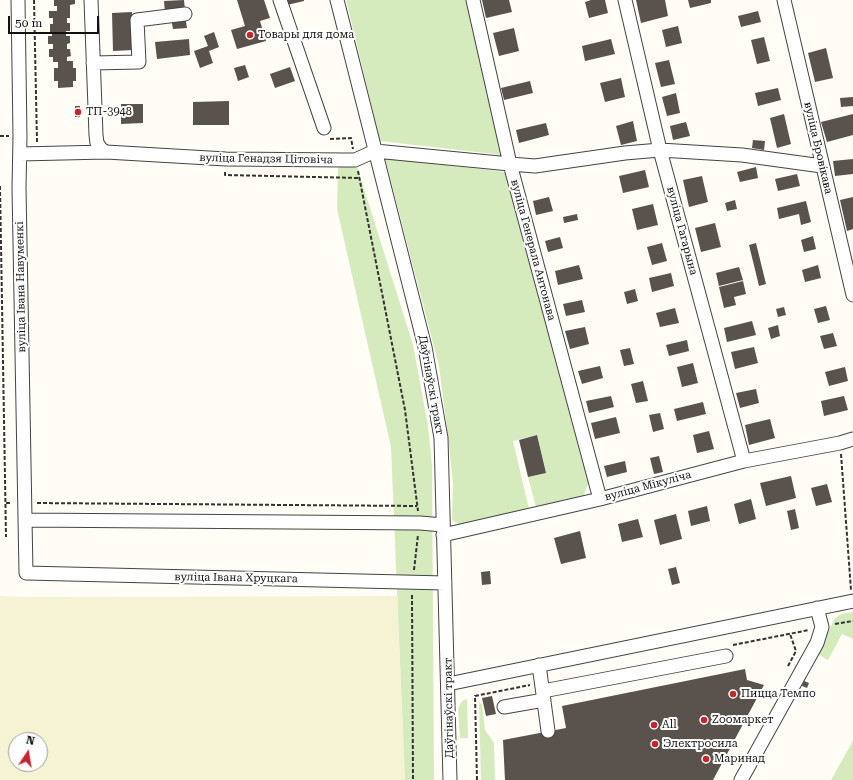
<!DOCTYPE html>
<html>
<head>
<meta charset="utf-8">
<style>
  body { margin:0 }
  #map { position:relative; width:853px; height:780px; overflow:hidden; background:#fffdf5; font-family:"Roboto Serif",serif }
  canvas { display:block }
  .north { position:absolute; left:8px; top:732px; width:40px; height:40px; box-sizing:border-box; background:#fff; border:1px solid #a0a0a0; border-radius:50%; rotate:12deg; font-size:11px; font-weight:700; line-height:16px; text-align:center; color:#111 }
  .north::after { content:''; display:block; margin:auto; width:14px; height:18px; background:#c4262e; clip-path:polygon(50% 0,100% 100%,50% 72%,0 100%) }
  .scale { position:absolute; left:8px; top:16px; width:91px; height:18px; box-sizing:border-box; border:2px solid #111; border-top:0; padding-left:5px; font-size:12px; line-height:14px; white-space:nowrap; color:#111; -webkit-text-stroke:3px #fff; paint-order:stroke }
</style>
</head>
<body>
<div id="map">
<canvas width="853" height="780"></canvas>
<div class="north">N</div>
<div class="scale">50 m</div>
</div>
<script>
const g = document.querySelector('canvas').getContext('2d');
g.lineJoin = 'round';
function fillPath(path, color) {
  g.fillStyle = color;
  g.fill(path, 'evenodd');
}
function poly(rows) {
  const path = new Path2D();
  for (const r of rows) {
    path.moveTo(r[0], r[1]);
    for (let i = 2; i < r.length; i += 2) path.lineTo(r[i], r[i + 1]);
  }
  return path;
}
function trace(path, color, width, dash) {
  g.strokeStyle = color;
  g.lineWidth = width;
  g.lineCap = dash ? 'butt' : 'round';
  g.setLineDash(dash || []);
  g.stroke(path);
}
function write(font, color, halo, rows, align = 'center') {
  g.font = font + ' "Roboto Serif",serif';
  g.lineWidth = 4;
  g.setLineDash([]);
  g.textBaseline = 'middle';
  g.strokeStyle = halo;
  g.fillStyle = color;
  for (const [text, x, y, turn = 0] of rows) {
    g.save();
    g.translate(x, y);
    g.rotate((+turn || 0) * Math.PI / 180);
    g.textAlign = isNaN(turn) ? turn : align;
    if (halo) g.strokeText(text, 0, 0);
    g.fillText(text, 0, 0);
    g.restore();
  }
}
fillPath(poly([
  [0,596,33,597,397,596,405,780,0,780],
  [16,740,40,740,40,764,16,764]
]), '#f6f3d4');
fillPath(poly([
  [346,0,467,0,503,155,380,141],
  [385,158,506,172,590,479,583,497,536,507,528,477,546,473,537,435,513,441,529,509,460,525,452,520,453,484,448,437,439,366],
  [344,160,355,160,413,345,428,426,432,466,434,780,405,780,391,447,337,209,338,168],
  [853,612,853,639,842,634,828,660,817,654,835,618,841,614],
  [467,699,468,738,460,738,458,709,462,701],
  [479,703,482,704,485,730,494,743,495,780,481,780],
  [853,740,853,780,831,780,849,748]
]), '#d5ebbd');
fillPath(poly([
  [54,0,75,0,75,4,70,5,70,18,67,18,67,23,70,23,70,31,66,31,66,36,70,36,70,43,67,44,67,49,70,49,71,56,67,57,67,61,73,61,73,68,76,68,76,81,73,81,73,87,58,88,58,81,54,81,54,68,58,68,58,62,53,62,53,57,49,57,49,49,53,49,53,44,48,44,48,36,52,36,52,33,50,33,50,24,53,24,53,18,49,18,49,11,57,11,57,6,54,6],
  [184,0,185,10,165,13,164,1],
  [237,0,264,0,270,18,260,21,266,41,237,49,231,30,245,26],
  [286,0,304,0,304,1,287,5],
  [482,0,509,0,512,12,486,18],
  [591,0,605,0,608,13,589,18,585,2],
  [636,0,665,0,668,16,641,23],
  [688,0,711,0,711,3,690,8],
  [758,11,761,22,741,27,738,16],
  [132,12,133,50,113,51,112,13],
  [185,16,187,28,173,29,171,18],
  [678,26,682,43,666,47,662,30],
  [514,28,519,51,499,56,493,33],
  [214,32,219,47,209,51,213,63,200,68,194,51,208,46,204,36],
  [764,37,770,61,757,64,751,40],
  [189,39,190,55,157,59,155,42],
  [611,39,615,54,585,61,582,46],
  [826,48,833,78,815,82,808,53],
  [669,60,675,84,661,87,655,63],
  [245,65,249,77,238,81,234,68],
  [290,67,295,81,275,88,270,74],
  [621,78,625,97,605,102,600,83],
  [530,81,533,93,504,100,501,88],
  [778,88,781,100,758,106,755,93],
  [676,93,680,113,667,116,662,97],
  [853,97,853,106,841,107,840,98],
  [229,101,229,125,193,125,193,102],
  [121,104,143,104,143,123,121,124],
  [75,106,80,106,80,117,75,117],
  [784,114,791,144,777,148,770,118],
  [853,114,853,135,827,142,821,122],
  [633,121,637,141,621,145,616,126],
  [686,122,690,136,673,140,670,126],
  [546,123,549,135,519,143,516,130],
  [753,140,765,141,764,150,752,148],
  [853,159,853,174,835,176,833,161],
  [756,167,758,178,740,182,737,172],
  [645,170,649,187,623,193,619,176],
  [797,174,800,186,778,191,775,179],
  [702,176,708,202,689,207,683,180],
  [549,197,553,211,536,215,533,201],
  [853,197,853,229,847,231,840,200],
  [735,200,737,209,727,211,725,203],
  [806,201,811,222,801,225,799,214,779,219,777,208],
  [653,204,658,225,637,230,632,209],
  [577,214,578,220,564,223,563,217],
  [715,223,721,247,701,252,695,228],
  [813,236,816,249,804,252,801,240],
  [560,237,563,248,548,252,545,241],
  [662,243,667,261,652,265,647,247],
  [756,243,766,284,759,286,749,245],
  [579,265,583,279,558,285,555,271],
  [818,265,821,278,805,282,802,270],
  [739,267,743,280,719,286,716,273],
  [671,273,674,286,652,292,649,278],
  [743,281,746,294,734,297,736,305,724,308,719,287],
  [635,289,638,301,627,304,624,292],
  [582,300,585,312,566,316,563,304],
  [826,306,830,320,818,323,814,309],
  [784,307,786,315,778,317,776,309],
  [675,308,679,323,660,327,656,313],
  [752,321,756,335,727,342,724,328],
  [778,325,780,336,771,339,768,328],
  [585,327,589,344,570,349,565,331],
  [833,333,837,346,824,349,820,336],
  [687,340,689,351,669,356,666,345],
  [754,347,758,363,735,369,731,352],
  [630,348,634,364,624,366,620,350],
  [693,363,698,383,682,387,677,367],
  [600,366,603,378,582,384,578,371],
  [845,367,848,381,829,386,825,372],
  [643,381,648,401,636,403,631,384],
  [756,389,759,403,740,408,736,393],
  [611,396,614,407,589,413,586,401],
  [844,396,848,410,824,416,821,401],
  [703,402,706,414,677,421,674,409],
  [660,413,664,429,653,432,649,415],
  [616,417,620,433,595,439,591,423],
  [770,419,775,438,749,445,745,425],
  [709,431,714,449,697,453,693,435],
  [537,435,546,473,528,477,519,440],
  [659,456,663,472,654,474,650,458],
  [625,461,627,472,607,477,604,466],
  [791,476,796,498,766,506,760,483],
  [827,484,832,502,816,506,811,488],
  [751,499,756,519,739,524,734,504],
  [707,506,710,521,691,526,688,511],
  [795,509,799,528,791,530,787,511],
  [676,514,682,539,660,545,654,520],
  [638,519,643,537,622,542,618,524],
  [580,531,586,558,561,564,554,538],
  [676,567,680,583,672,585,668,569],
  [490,571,491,584,482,585,481,572],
  [745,669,747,680,764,685,713,780,505,780,503,740,566,728,562,706],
  [804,681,809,683,807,688,802,686],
  [492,696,496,714,486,716,482,698]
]), '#5a524d');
const minor = poly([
  [18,0,20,136,19,188,26,573,445,583],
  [91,0,96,135,97,143,101,149,106,152],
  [280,0,324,128],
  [337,0,425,347,441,438,450,780],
  [473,0,510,164,600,499],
  [625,0,660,150,744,461],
  [784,0,853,295],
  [93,63,139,62,137,20,185,14],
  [20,154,106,152,226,159,344,160,355,160,375,151,510,164,535,166,625,153,660,150,742,155,822,166],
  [25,520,420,523,443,525],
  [443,535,600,499,744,461,840,443,853,439],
  [539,665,548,731],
  [448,684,853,601],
  [543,691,726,656],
  [504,707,544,700],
  [741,780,817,643,822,627,817,608]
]);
trace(minor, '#444', 15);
trace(poly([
  [34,0,37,142],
  [0,136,9,136],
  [330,139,351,138,353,149],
  [358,171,405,410,418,511],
  [225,172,225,175,359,178],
  [0,186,6,537],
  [841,454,851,590],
  [6,503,12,503],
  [37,503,417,506],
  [414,570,418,535],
  [412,595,413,780],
  [835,624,853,621],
  [733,645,809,630],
  [788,666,796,651,790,634],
  [477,780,475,696,530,685]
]), '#333', 2, [4, 2]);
trace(minor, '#fff', 13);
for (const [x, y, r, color] of [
  [250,35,4,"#c4262e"],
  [78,112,4,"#c4262e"],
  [733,694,4,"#c4262e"],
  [704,720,4,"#c4262e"],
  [654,725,4,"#c4262e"],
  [655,744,4,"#c4262e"],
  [706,759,4,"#c4262e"]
]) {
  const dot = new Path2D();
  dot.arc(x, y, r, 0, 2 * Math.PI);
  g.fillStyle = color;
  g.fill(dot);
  trace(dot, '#fff', 1.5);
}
write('11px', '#111', '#fff', [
  ["Товары для дома",258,35],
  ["ТП-3948",86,112],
  ["Пицца Темпо",741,694],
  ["Zooмаркет",712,720],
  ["All",662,725],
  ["Электросила",663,744],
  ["Маринад",714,759]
], 'left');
write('11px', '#111', '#fff', [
  ["вуліца Бровікава",818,148,77],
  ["вуліца Генадзя Цітовіча",266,159,1],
  ["вуліца Гагарына",682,231,75],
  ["вуліца Генерала Антонава",533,250,75],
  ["вуліца Івана Навуменкі",21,287,-91],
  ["Даўгінаўскі тракт",431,385,80],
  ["вуліца Мікуліча",648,486,-15],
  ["вуліца Івана Хруцкага",236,578,1],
  ["Даўгінаўскі тракт",449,708,-91]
]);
</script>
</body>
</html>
